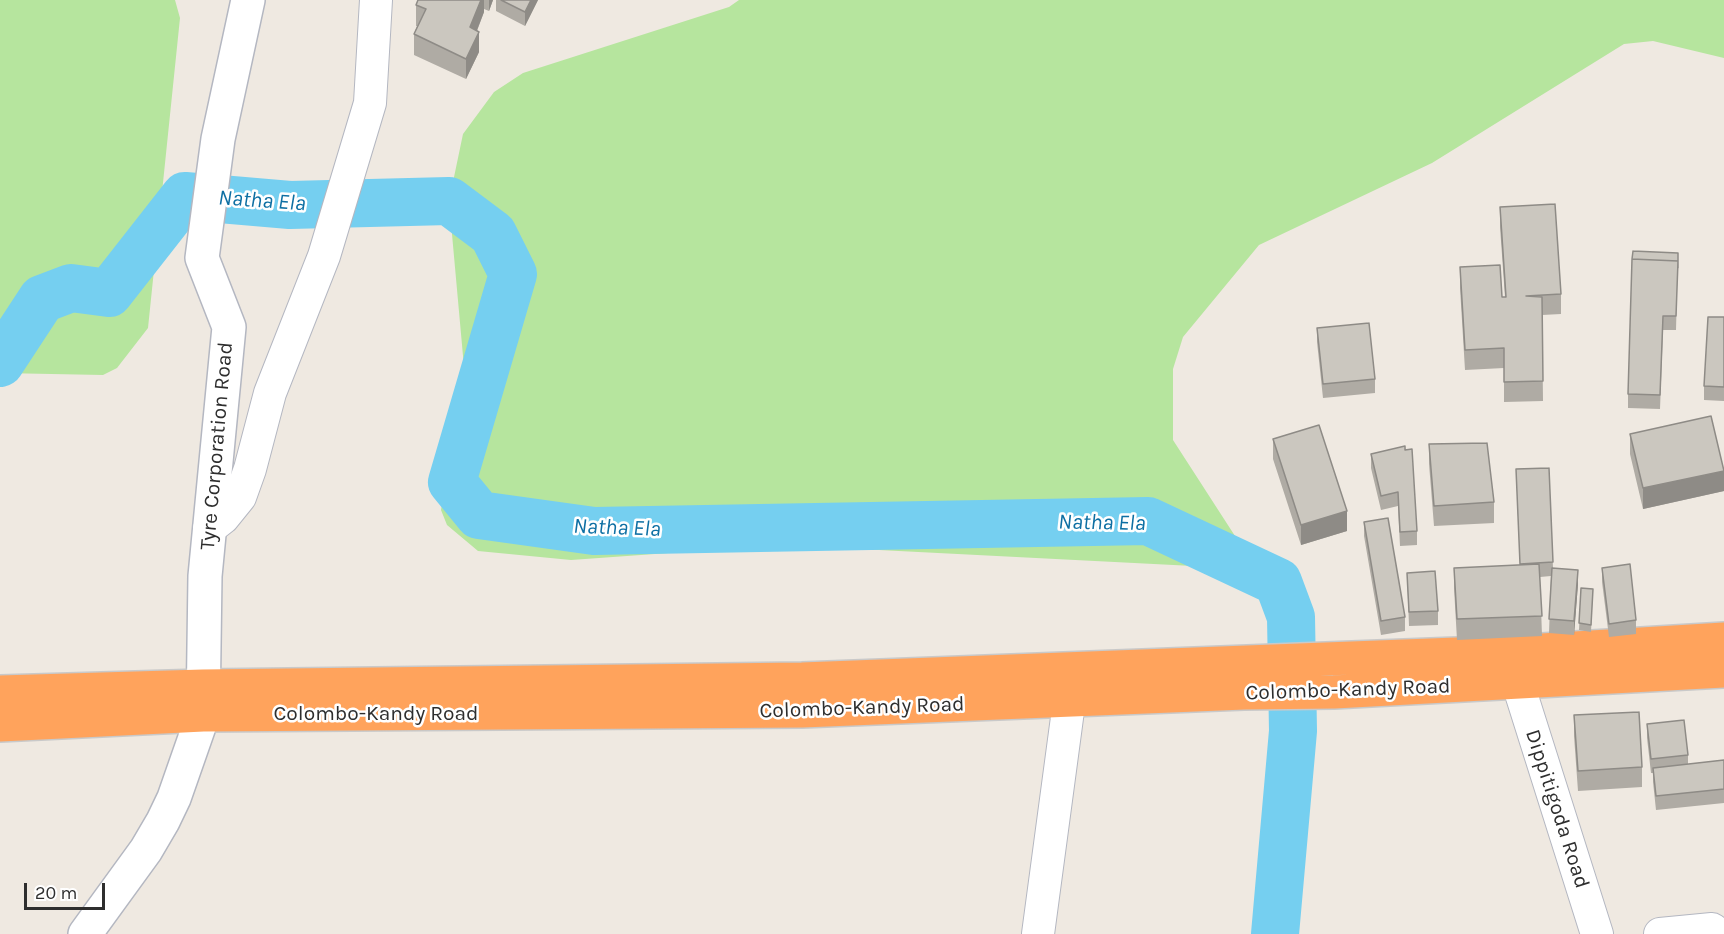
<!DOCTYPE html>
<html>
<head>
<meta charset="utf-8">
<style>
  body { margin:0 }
  #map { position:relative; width:1724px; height:934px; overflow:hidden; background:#efe9e1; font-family:Karla,sans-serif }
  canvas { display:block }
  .scale { position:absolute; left:24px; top:883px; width:81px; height:27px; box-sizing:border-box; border:3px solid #2e2e2e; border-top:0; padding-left:8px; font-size:18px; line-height:21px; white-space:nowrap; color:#2e2e2e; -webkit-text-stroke:4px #fff; paint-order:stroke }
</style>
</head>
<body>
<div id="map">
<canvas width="1724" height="934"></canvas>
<div class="scale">20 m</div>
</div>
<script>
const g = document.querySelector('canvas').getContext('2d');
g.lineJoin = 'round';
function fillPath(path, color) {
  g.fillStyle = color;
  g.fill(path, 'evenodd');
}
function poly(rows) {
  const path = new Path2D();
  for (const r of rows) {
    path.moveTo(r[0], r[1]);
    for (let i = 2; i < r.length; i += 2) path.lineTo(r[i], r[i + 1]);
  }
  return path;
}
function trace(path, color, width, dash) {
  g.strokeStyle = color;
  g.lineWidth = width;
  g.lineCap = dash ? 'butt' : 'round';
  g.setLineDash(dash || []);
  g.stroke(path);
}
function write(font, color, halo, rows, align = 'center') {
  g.font = font + ' Karla,sans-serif';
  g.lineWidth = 5;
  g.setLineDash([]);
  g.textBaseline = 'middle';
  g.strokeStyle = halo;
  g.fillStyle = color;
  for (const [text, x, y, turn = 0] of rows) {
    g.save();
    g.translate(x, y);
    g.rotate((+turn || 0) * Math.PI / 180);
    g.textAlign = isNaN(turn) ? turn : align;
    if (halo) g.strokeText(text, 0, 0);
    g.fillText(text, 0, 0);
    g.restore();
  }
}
fillPath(poly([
  [0,0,175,0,180,18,148,328,117,368,103,375,0,373],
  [739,0,1724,0,1724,58,1653,41,1624,44,1432,163,1259,245,1183,337,1173,369,1173,440,1235,536,1214,562,1193,566,781,545,571,560,478,551,447,525,441,510,464,367,449,201,463,134,494,92,523,73,729,7]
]), '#b6e59e');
trace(poly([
  [0,363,42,299,71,288,109,293,185,196,290,205,449,201,493,234,513,274,452,482,479,515,594,531,1148,521,1278,582,1291,617,1293,731,1275,934]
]), '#75cff0', 48);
const street = poly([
  [209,529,223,518,240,497,250,469,270,393,324,256,370,103,376,0],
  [1518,684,1597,934],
  [1038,934,1073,673],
  [1660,934,1712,929,1719,934]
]);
const secondary = poly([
  [85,934,146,850,163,821,174,798,203,715,205,576,229,327,202,258,218,139,248,0]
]);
const highway = poly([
  [0,692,203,686,802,679,1509,652,1724,639],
  [0,725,203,715,802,711,1244,693,1334,692,1724,671]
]);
trace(street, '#b4b7c1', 34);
trace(secondary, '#b4b7c1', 36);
trace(highway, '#c9c9c9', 36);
trace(street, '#fff', 32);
trace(secondary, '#fff', 33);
trace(highway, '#ffa35c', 33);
fillPath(poly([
  [418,0,493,0,489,11,484,9,484,12,477,31,479,52,466,79,414,55,414,34,417,26,416,26,416,5],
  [496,0,538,0,525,26,496,11],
  [1500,207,1561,294,1561,314,1542,315,1543,401,1504,402,1504,368,1465,370,1460,288,1460,267,1502,297,1505,297,1500,227],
  [1678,253,1676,330,1663,330,1660,409,1628,408,1628,394],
  [1724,317,1724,401,1704,400,1704,386],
  [1317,328,1375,379,1375,393,1323,398,1317,342],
  [1630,434,1724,491,1643,509,1630,454],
  [1273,439,1347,531,1301,545,1273,459],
  [1429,444,1494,502,1494,523,1434,526,1429,464],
  [1405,446,1417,531,1417,545,1400,546,1398,506,1381,510,1371,468,1371,454],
  [1549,468,1553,568,1578,584,1574,635,1549,633,1551,576,1540,577,1542,636,1457,640,1454,588,1454,568,1520,565,1516,469],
  [1364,522,1405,617,1405,631,1381,635,1364,536],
  [1602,568,1636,620,1636,634,1609,637,1602,582],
  [1407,573,1438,611,1438,625,1409,626],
  [1581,588,1593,589,1591,632,1579,630],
  [1574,715,1642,767,1642,787,1578,791,1574,736],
  [1647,724,1688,755,1688,764,1724,760,1724,803,1656,810,1653,782,1653,773,1651,773,1647,738]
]), '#afaba4');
fillPath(poly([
  [481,0,484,0,484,12,470,48,470,27],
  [489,0,493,0,489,11],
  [531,0,538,0,525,26,525,12],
  [479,32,479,52,466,79,466,59],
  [1724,471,1724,491,1643,509,1643,488],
  [1347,511,1347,531,1301,545,1301,525],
  [1578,570,1578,584,1574,635,1574,621]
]), '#8e8b86');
const building = poly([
  [418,0,481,0,470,27,479,32,466,59,414,34,426,9,416,5,418,0],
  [501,0,531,0,525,12,501,0],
  [1555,204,1561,294,1526,296,1542,297,1543,381,1504,382,1504,348,1465,350,1460,267,1500,265,1502,297,1506,297,1500,207,1555,204],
  [1633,251,1678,253,1678,268,1678,261,1632,259,1633,251],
  [1632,259,1678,261,1676,316,1663,316,1660,395,1628,394,1632,259],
  [1708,317,1724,317,1724,387,1704,386,1708,317],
  [1369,323,1375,379,1323,384,1317,328,1369,323],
  [1711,416,1724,471,1643,488,1630,434,1711,416],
  [1319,425,1347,511,1301,525,1273,439,1319,425],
  [1487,443,1494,502,1434,506,1429,444,1487,443],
  [1405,446,1405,450,1412,449,1417,531,1400,532,1398,492,1381,496,1371,454,1405,446],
  [1549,468,1553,562,1520,564,1516,469,1549,468],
  [1388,518,1405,617,1381,621,1364,522,1388,518],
  [1539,564,1542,616,1457,619,1454,568,1539,564],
  [1630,564,1636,620,1609,624,1602,568,1630,564],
  [1552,568,1578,570,1574,621,1549,619,1552,568],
  [1435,571,1438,611,1409,612,1407,573,1435,571],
  [1581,588,1593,589,1591,625,1579,623,1581,588],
  [1639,712,1642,767,1578,771,1574,715,1639,712],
  [1684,720,1688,755,1651,759,1647,724,1684,720],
  [1724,760,1724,789,1656,796,1653,768,1724,760]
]);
fillPath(building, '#cbc7bf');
trace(building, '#8e8b86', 1.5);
write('21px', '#2e2e2e', '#fff', [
  ["Tyre Corporation Road",217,446,-85],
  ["Colombo-Kandy Road",1348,690,-2],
  ["Colombo-Kandy Road",862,708,-2],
  ["Colombo-Kandy Road",376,714],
  ["Dippitigoda Road",1557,809,72]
]);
write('italic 22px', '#0d6fa3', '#fff', [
  ["Natha Ela",262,201,4],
  ["Natha Ela",1102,523,1],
  ["Natha Ela",617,528,2]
]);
</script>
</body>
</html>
